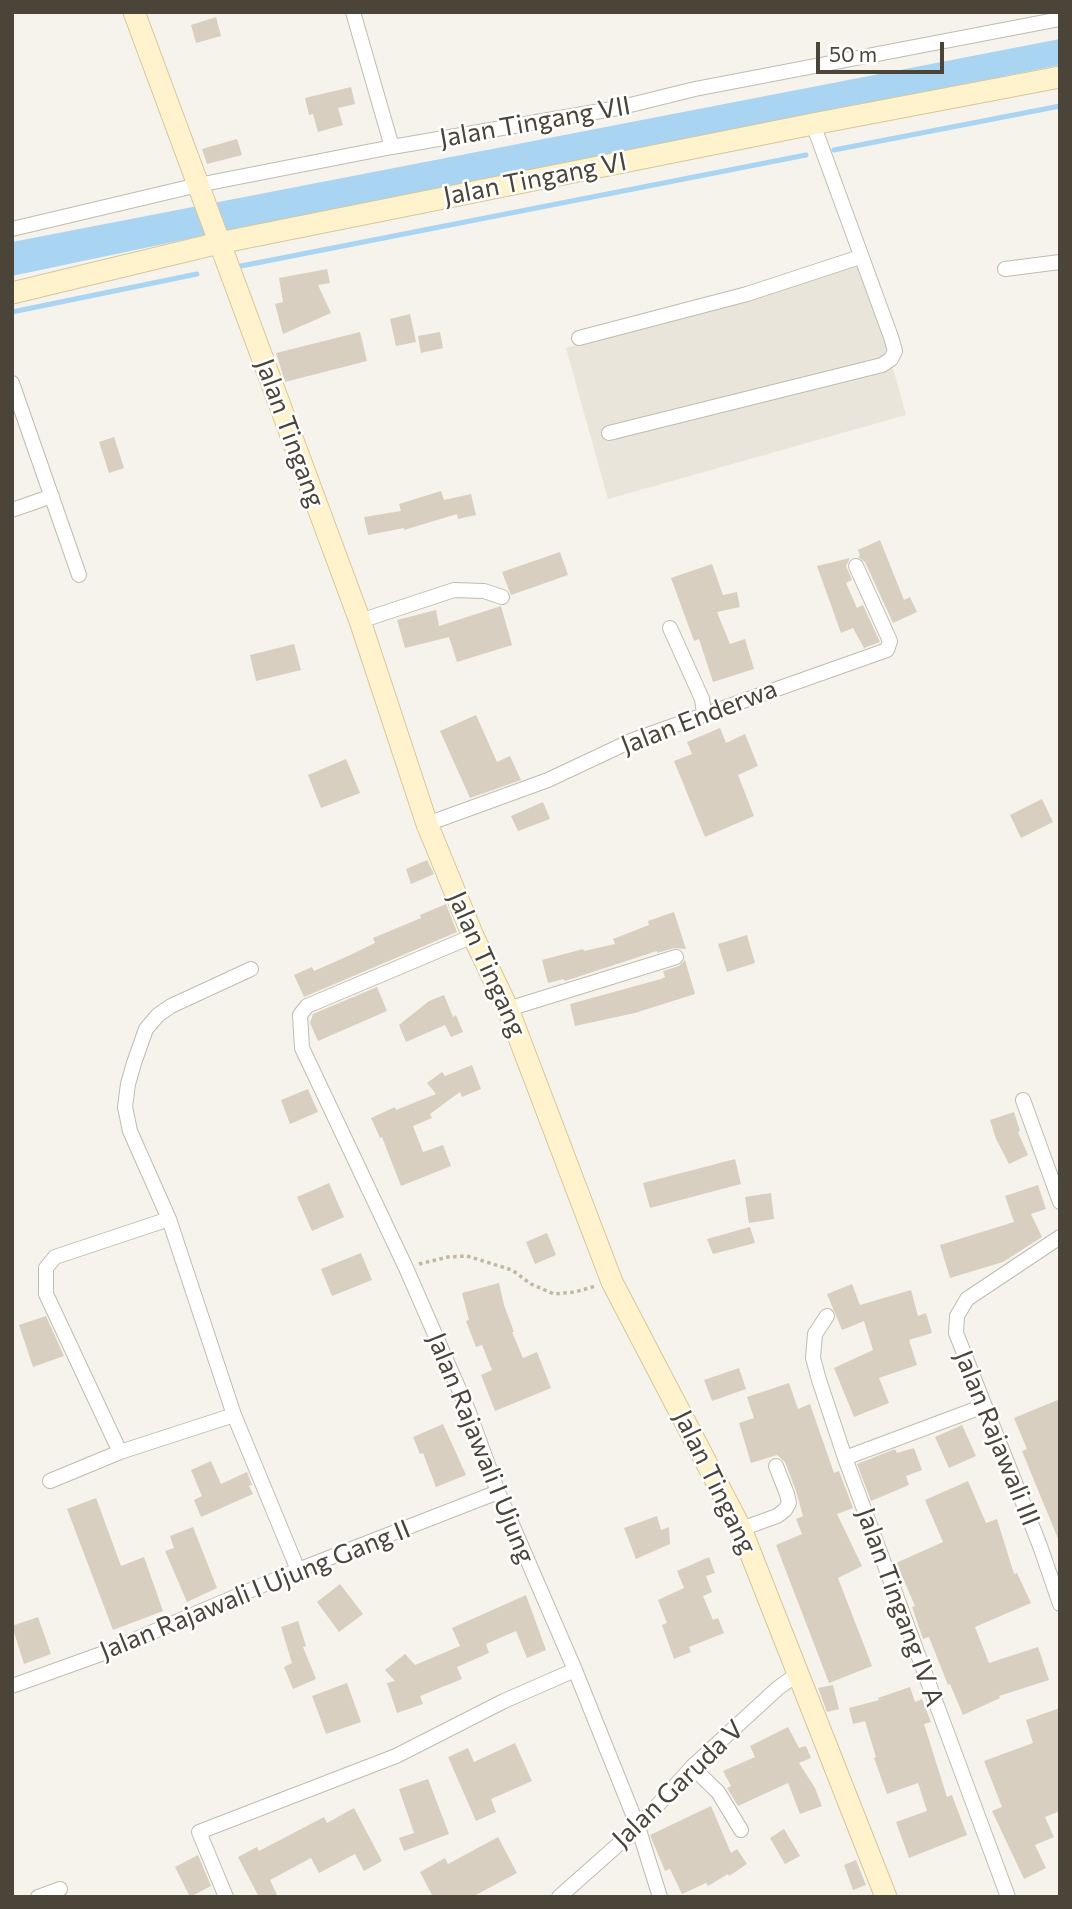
<!DOCTYPE html>
<html>
<head>
<meta charset="utf-8">
<style>
  body { margin:0 }
  #map { position:relative; width:1072px; height:1909px; overflow:hidden; background:#f6f3ec; font-family:Commissioner,sans-serif }
  canvas { display:block }
  .frame { position:absolute; inset:0; border:14px solid #4b4439; pointer-events:none }
  .scale { position:absolute; left:816px; top:42px; width:128px; height:32px; box-sizing:border-box; border:4px solid #4b4439; border-top:0; padding-left:9px; font-size:21px; line-height:24px; white-space:nowrap; color:#4b4439; -webkit-text-stroke:5px #fff; paint-order:stroke }
</style>
</head>
<body>
<div id="map">
<canvas width="1072" height="1909"></canvas>
<div class="frame"></div>
<div class="scale">50 m</div>
</div>
<script>
const g = document.querySelector('canvas').getContext('2d');
g.lineJoin = 'round';
function fillPath(path, color) {
  g.fillStyle = color;
  g.fill(path, 'evenodd');
}
function poly(rows) {
  const path = new Path2D();
  for (const r of rows) {
    path.moveTo(r[0], r[1]);
    for (let i = 2; i < r.length; i += 2) path.lineTo(r[i], r[i + 1]);
  }
  return path;
}
function trace(path, color, width, dash) {
  g.strokeStyle = color;
  g.lineWidth = width;
  g.lineCap = dash ? 'butt' : 'round';
  g.setLineDash(dash || []);
  g.stroke(path);
}
function write(font, color, halo, rows, align = 'center') {
  g.font = font + ' Commissioner,sans-serif';
  g.lineWidth = 5;
  g.setLineDash([]);
  g.textBaseline = 'middle';
  g.strokeStyle = halo;
  g.fillStyle = color;
  for (const [text, x, y, turn = 0] of rows) {
    g.save();
    g.translate(x, y);
    g.rotate((+turn || 0) * Math.PI / 180);
    g.textAlign = isNaN(turn) ? turn : align;
    if (halo) g.strokeText(text, 0, 0);
    g.fillText(text, 0, 0);
    g.restore();
  }
}
fillPath(poly([
  [864,264,906,415,608,499,566,348]
]), '#eae5da');
fillPath(poly([
  [1060,39,1060,65,206,235,12,276,12,242]
]), '#a9d4f2');
trace(poly([
  [834,150,1060,106],
  [236,267,806,155],
  [12,312,197,274]
]), '#a9d4f2', 5);
fillPath(poly([
  [216,17,221,36,196,43,191,25],
  [351,87,355,104,338,108,343,125,318,132,313,114,309,115,305,98],
  [237,139,242,155,207,164,202,149],
  [327,269,330,283,318,285,331,313,283,334,275,304,283,302,279,278],
  [410,314,416,342,396,346,390,319],
  [360,332,367,361,285,382,276,353],
  [440,332,443,348,421,353,418,336],
  [114,437,124,468,109,473,99,442],
  [441,491,444,500,471,494,476,515,458,519,457,514,404,530,404,528,368,535,364,517,401,511,399,504],
  [880,540,904,600,910,597,917,612,893,623,865,562,858,557,860,556,858,550],
  [560,552,568,575,511,595,502,572],
  [850,558,846,566,852,580,846,583,857,608,863,605,880,642,864,648,853,628,841,633,817,566],
  [712,564,723,595,737,592,740,607,717,612,730,644,745,639,754,669,713,682,699,639,694,641,671,578],
  [501,606,512,645,457,662,449,637,405,648,397,620,436,610,439,626],
  [294,644,301,670,256,681,250,655],
  [476,715,497,762,510,756,521,780,470,798,440,731],
  [720,728,726,743,745,734,758,766,738,775,754,816,705,837,674,761,692,754,687,742],
  [346,759,360,793,321,808,308,775],
  [1042,799,1053,822,1021,838,1010,815],
  [543,802,550,819,518,831,511,816],
  [427,860,434,874,411,884,406,869],
  [446,904,457,932,304,997,294,975,312,967,314,971,348,956,375,943,373,938,421,918,420,915],
  [674,912,686,949,674,948,657,953,657,951,565,981,564,979,548,983,542,960,583,949,584,951,615,944,613,939,649,925,648,921],
  [747,935,755,963,727,972,718,944],
  [685,960,695,994,635,1013,575,1026,570,1004,661,979,665,977,663,971,679,966],
  [377,987,387,1011,318,1041,310,1023,313,1014],
  [444,995,453,1017,456,1015,463,1032,451,1037,445,1025,406,1042,399,1025,429,1001],
  [472,1065,481,1089,462,1097,460,1092,430,1114,432,1118,413,1126,423,1152,443,1145,451,1166,401,1186,382,1137,380,1138,371,1118,395,1107,396,1110,436,1094,427,1083,442,1072,445,1076],
  [308,1089,318,1112,290,1124,281,1100],
  [1014,1112,1020,1131,1018,1132,1028,1155,1009,1164,996,1139,990,1120],
  [735,1159,741,1184,650,1208,643,1183],
  [329,1183,344,1217,312,1231,297,1197],
  [1038,1185,1046,1209,1031,1214,1042,1237,1003,1262,950,1278,940,1245,1014,1222,1005,1196],
  [771,1193,774,1219,749,1223,745,1197],
  [750,1227,755,1243,713,1254,707,1239],
  [547,1233,556,1255,535,1264,526,1242],
  [361,1253,372,1280,332,1296,321,1269],
  [499,1283,504,1305,514,1332,512,1332,523,1358,537,1352,551,1388,495,1411,481,1375,492,1370,482,1345,476,1347,466,1321,469,1320,462,1293],
  [852,1284,860,1305,911,1290,918,1316,926,1313,932,1333,909,1340,917,1365,879,1378,889,1403,854,1417,834,1368,873,1350,864,1321,842,1330,827,1294],
  [46,1316,64,1356,33,1367,19,1325],
  [739,1368,746,1389,712,1401,704,1380],
  [789,1383,798,1409,810,1404,834,1473,839,1471,853,1508,837,1514,862,1566,838,1578,872,1666,829,1683,776,1545,802,1534,796,1519,803,1516,796,1491,785,1462,777,1455,751,1463,739,1423,754,1418,747,1397],
  [1060,1399,1060,1541,1059,1541,1022,1451,1027,1449,1014,1418],
  [443,1424,466,1475,436,1487,423,1453,420,1454,413,1437],
  [962,1425,976,1456,949,1468,935,1437],
  [914,1448,922,1470,906,1476,909,1485,871,1501,857,1464,895,1449,897,1453],
  [211,1461,221,1484,247,1472,252,1485,249,1486,253,1494,201,1517,194,1500,202,1496,191,1470],
  [968,1481,986,1523,997,1519,1014,1574,1017,1573,1031,1603,975,1627,989,1663,1038,1647,1049,1680,999,1696,1000,1698,963,1715,950,1684,948,1685,929,1637,923,1639,912,1607,915,1606,896,1563,943,1542,925,1500],
  [96,1498,121,1566,144,1557,163,1611,113,1630,67,1509],
  [657,1516,661,1530,669,1527,670,1544,636,1559,624,1528],
  [193,1527,217,1588,187,1602,165,1551,174,1548,170,1536],
  [709,1557,715,1573,706,1576,712,1592,703,1596,713,1620,718,1618,724,1633,689,1647,691,1652,674,1659,662,1625,667,1623,658,1600,684,1588,677,1571],
  [340,1584,363,1614,339,1632,317,1602],
  [526,1595,546,1650,527,1658,516,1631,486,1644,489,1653,457,1667,462,1679,420,1696,423,1704,397,1713,387,1683,395,1681,385,1670,405,1654,415,1665,460,1646,452,1628],
  [38,1617,51,1654,24,1664,12,1626],
  [298,1621,306,1646,303,1647,316,1679,293,1689,284,1667,292,1663,281,1627],
  [347,1683,361,1722,326,1734,312,1696],
  [833,1685,839,1709,827,1712,818,1688],
  [910,1687,915,1702,922,1699,931,1722,924,1724,947,1797,952,1795,967,1835,909,1858,896,1822,927,1811,918,1783,887,1794,874,1758,876,1757,865,1721,853,1724,849,1708,879,1700,878,1698],
  [1060,1708,1060,1811,1045,1817,1054,1837,1035,1845,1046,1868,1024,1879,992,1811,1002,1807,984,1761,1033,1743,1026,1720],
  [788,1727,799,1748,806,1746,811,1758,799,1763,815,1788,822,1806,800,1814,788,1783,738,1806,727,1788,731,1786,723,1771,755,1757,750,1746],
  [515,1743,532,1781,491,1799,496,1812,476,1821,448,1757,468,1748,474,1762],
  [428,1779,449,1834,404,1851,399,1838,414,1833,399,1789],
  [711,1806,731,1853,737,1849,747,1864,729,1876,728,1874,708,1886,706,1883,682,1894,670,1869,665,1871,650,1835],
  [354,1808,382,1861,364,1871,355,1854,319,1873,311,1858,270,1880,278,1897,259,1897,238,1857,257,1847,259,1851,324,1817,327,1823],
  [784,1829,800,1856,785,1864,770,1838],
  [498,1837,517,1873,472,1897,433,1897,420,1872,445,1858,448,1864],
  [198,1855,211,1886,190,1897,175,1867],
  [856,1860,866,1885,853,1890,844,1865]
]), '#d8cfc1');
const street = poly([
  [353,12,392,147],
  [12,229,198,185,392,147,618,108,695,89,1060,19],
  [1005,269,1060,262],
  [579,338,747,294,860,257],
  [12,383,79,575],
  [609,433,862,370,882,365,891,359,895,351,891,337,813,124],
  [12,510,52,496],
  [360,621,454,590,484,591,502,597],
  [670,628,702,699,704,713],
  [427,824,548,780,633,740,887,650,890,641,856,566],
  [473,936,307,1006,300,1015,302,1048,406,1268,468,1410,498,1492,575,1670,638,1827,660,1897],
  [251,969,171,1006,158,1015,146,1029,134,1063,128,1084,125,1107,130,1131,169,1219,234,1415,298,1570],
  [508,1009,676,957],
  [1023,1100,1060,1202],
  [169,1219,55,1257,46,1268,46,1294,120,1452,234,1415],
  [1060,1237,967,1299,957,1316,956,1333,1040,1546,1060,1604],
  [827,1316,815,1334,813,1358,819,1380,845,1458,1008,1897],
  [845,1458,984,1406],
  [50,1481,120,1452],
  [741,1529,777,1516,785,1510,789,1503,787,1494,776,1466],
  [12,1686,101,1654,298,1570,498,1492],
  [692,1767,718,1792,741,1830],
  [38,1897,60,1889],
  [226,1897,199,1832,396,1756,504,1701,575,1670],
  [559,1897,638,1827,692,1767,778,1688,799,1673]
]);
const secondary = poly([
  [134,12,360,621,427,824,473,936,508,1009,612,1282,741,1529,886,1897],
  [12,293,219,243,813,124,1060,77]
]);
trace(street, '#c2bbae', 16);
trace(secondary, '#d6c79b', 23);
trace(poly([
  [419,1264,448,1257,467,1256,512,1270,531,1284,554,1294,575,1292,596,1286]
]), '#c4b79f', 3.5, [3.5, 3.5]);
trace(street, '#fff', 14);
trace(secondary, '#fff3cd', 21);
write('26px', '#4b4439', '#fff', [
  ["Jalan Tingang VII",535,122,-10],
  ["Jalan Tingang VI",535,179,-11],
  ["Jalan Tingang",290,433,70],
  ["Jalan Enderwa",699,717,-21],
  ["Jalan Tingang",487,964,66],
  ["Jalan Rajawali III",997,1438,68],
  ["Jalan Rajawali I Ujung",481,1448,68],
  ["Jalan Tingang",715,1482,64],
  ["Jalan Rajawali I Ujung Gang II",255,1590,-22],
  ["Jalan Tingang IV A",900,1607,70],
  ["Jalan Garuda V",678,1784,-44]
]);
</script>
</body>
</html>
